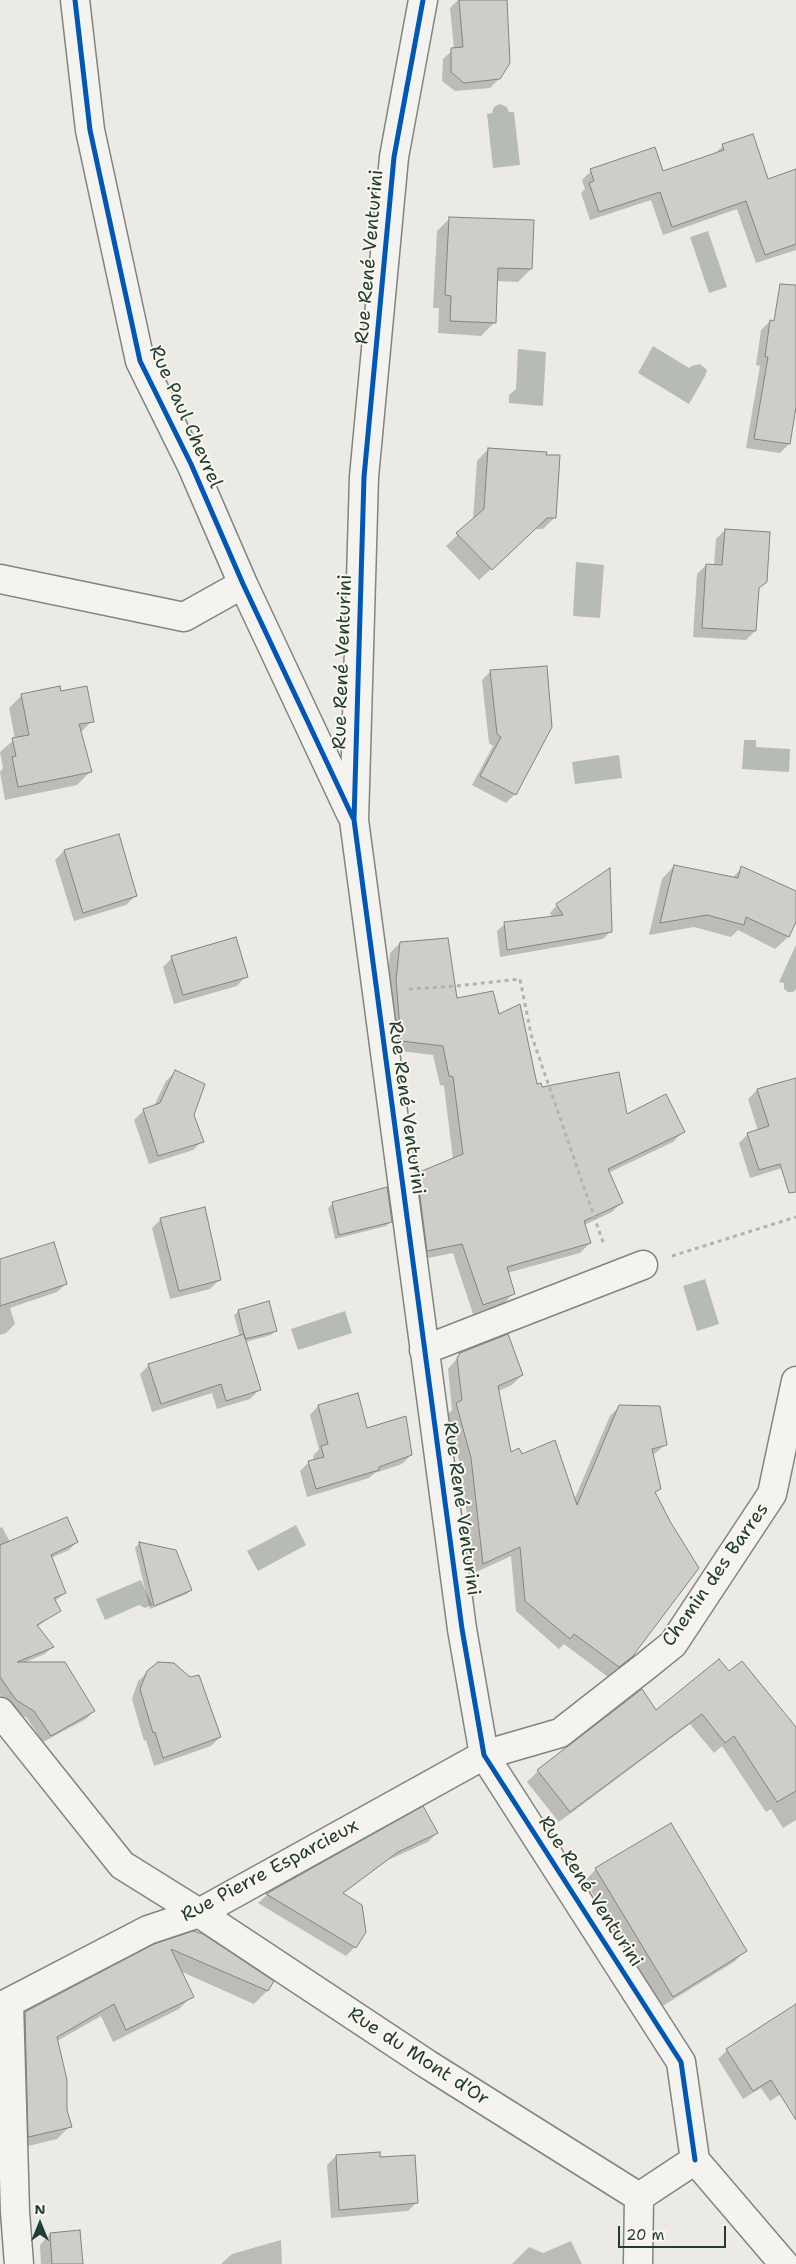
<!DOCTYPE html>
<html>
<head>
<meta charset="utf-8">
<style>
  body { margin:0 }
  #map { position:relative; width:796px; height:2264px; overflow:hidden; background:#ebeae4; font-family:"Shantell Sans",sans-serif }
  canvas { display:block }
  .north { position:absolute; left:15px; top:2199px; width:50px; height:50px; -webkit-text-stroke:4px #fbf7ec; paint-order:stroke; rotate:0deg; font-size:14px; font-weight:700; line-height:20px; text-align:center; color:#1f3d34 }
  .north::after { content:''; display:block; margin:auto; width:18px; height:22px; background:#1f3d34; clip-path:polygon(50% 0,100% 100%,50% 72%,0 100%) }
  .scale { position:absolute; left:618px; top:2226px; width:108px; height:22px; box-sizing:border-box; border:2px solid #1f3d34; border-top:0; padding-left:6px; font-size:15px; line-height:18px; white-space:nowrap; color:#1f3d34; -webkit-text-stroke:4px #fbf7ec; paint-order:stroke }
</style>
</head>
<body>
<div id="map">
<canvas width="796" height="2264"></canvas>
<div class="north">N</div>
<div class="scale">20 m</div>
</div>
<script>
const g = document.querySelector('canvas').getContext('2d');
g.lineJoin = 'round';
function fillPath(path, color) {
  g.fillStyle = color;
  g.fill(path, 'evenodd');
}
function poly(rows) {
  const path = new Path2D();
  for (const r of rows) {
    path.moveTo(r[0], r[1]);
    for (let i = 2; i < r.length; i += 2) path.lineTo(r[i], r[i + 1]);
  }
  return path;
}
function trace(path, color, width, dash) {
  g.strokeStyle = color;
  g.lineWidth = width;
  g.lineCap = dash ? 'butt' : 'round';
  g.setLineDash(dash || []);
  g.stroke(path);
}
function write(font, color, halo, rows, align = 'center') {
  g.font = font + ' "Shantell Sans",sans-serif';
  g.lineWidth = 4;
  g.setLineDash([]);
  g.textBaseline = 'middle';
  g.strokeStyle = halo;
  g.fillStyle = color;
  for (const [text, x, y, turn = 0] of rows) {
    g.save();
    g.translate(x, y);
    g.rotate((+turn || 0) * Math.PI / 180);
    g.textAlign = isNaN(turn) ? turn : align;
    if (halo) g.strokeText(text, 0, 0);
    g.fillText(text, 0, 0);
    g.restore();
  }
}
fillPath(poly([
  [500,104,507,107,509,112,514,112,520,165,493,168,487,114,492,113,494,107],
  [708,231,727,287,709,293,690,237],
  [653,346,689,368,692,366,700,364,707,370,705,376,689,404,638,373],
  [518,349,546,352,543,406,509,403,509,395,516,389],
  [576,562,604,565,600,618,573,616],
  [744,740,756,740,756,747,790,749,789,772,742,769],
  [619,755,622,778,575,784,572,762],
  [796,945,796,989,793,992,788,992,784,989,784,983,779,982],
  [705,1279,719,1324,697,1331,683,1286],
  [345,1311,352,1333,298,1350,291,1329],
  [296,1525,306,1545,258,1571,247,1551],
  [141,1580,152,1605,145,1608,139,1605,105,1620,96,1599]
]), '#b6bcb4');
fillPath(poly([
  [458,0,505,0,499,79,490,88,455,91,442,81,443,59,454,49,450,8],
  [723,146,767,180,796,170,796,250,756,263,737,209,663,235,651,200,590,220,581,193,585,189,582,180,591,171,662,173,713,155],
  [450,218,531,269,518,282,496,281,494,323,481,336,438,333,439,308,433,308,437,231],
  [770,321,796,325,796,413,794,413,789,444,780,453,746,448,760,366,756,365,761,330],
  [488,449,554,518,543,529,535,529,479,580,446,546,473,520,477,461],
  [725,530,758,588,755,631,746,640,693,637,697,574,706,565,714,566,716,539],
  [490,672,551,726,515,794,506,803,472,785,493,746,489,743,482,680],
  [60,693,92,721,80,733,90,772,77,785,5,800,0,772,3,768,0,752,15,739,9,708,22,695],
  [64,851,135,896,126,905,74,921,55,860],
  [674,866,732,878,742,868,796,892,796,918,788,937,775,949,738,930,731,937,694,927,649,935,662,879],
  [557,905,611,931,603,939,500,957,497,931,505,924,552,917,550,913],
  [400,943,456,999,498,1016,536,1086,683,1132,673,1142,608,1173,622,1202,612,1212,584,1225,590,1243,580,1253,507,1273,513,1294,504,1303,473,1314,453,1253,418,1260,408,1184,418,1174,453,1159,444,1086,440,1085,433,1055,392,1050,387,990,390,953],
  [172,958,246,976,237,986,174,1004,163,967],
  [175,1072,202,1141,193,1150,149,1164,134,1120,143,1111,154,1106,166,1081],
  [796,1079,796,1161,792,1165,750,1178,739,1143,748,1134,758,1131,748,1099,757,1090],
  [333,1203,391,1222,386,1226,335,1239,328,1208],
  [161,1219,219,1280,210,1289,170,1299,152,1228],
  [0,1261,66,1284,57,1292,10,1308,15,1324,6,1333,0,1335],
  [239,1311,276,1330,271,1335,245,1342,259,1390,250,1399,217,1409,212,1393,152,1412,140,1374,149,1365,240,1337,234,1315],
  [461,1354,522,1375,512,1385,498,1391,510,1454,521,1456,574,1500,610,1416,620,1406,665,1445,652,1456,660,1488,654,1494,631,1656,608,1677,564,1644,559,1649,516,1611,511,1556,474,1573,461,1468,447,1415,452,1410,448,1369],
  [318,1406,367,1430,411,1455,402,1464,375,1473,369,1478,307,1497,300,1471,309,1462,314,1461,313,1456,319,1449,310,1415],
  [2,1527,10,1542,77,1542,69,1550,51,1558,65,1593,55,1601,59,1610,37,1627,52,1647,45,1654,23,1663,94,1711,86,1719,43,1742,27,1718,9,1707,0,1695,0,1528],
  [139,1543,175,1551,191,1590,187,1594,150,1609,135,1548],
  [148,1672,220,1737,211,1746,154,1766,146,1740,144,1741,132,1699,138,1681],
  [729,1673,796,1729,796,1820,783,1828,771,1809,766,1812,722,1746,714,1753,690,1724,559,1822,527,1782,538,1771,656,1712],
  [423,1808,437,1833,428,1842,388,1860,342,1894,355,1947,346,1956,258,1903,267,1895],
  [596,1869,745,1951,734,1962,661,2007,585,1881],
  [193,1933,267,1991,254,2004,180,1971,192,1996,179,2009,113,2042,101,2016,57,2041,65,2110,70,2126,57,2139,16,2149,12,2026,26,2013],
  [796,2005,796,2084,770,2101,761,2088,743,2099,718,2059,727,2050],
  [336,2156,378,2158,417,2202,408,2211,331,2218,327,2165],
  [50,2234,81,2264,41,2264,40,2245],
  [281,2240,282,2264,221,2264,232,2254],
  [571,2241,582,2264,512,2264,529,2247,543,2253]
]), '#0003');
const building = poly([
  [459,0,507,0,510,63,500,79,464,83,451,72,451,48,463,47,459,0],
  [753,134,768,179,796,169,796,244,765,255,746,201,672,227,660,192,599,212,589,183,594,181,590,169,655,147,663,171,724,150,722,144,753,134],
  [449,217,534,220,532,269,498,268,496,323,450,321,451,296,445,295,449,217],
  [780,284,796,285,796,407,790,444,754,439,768,357,765,357,770,320,774,321,780,284],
  [488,448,547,452,546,455,560,455,556,518,547,518,492,570,456,533,484,509,488,448],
  [725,529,770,532,767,582,759,588,756,631,702,628,706,564,722,565,725,529],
  [547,666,552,727,516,795,480,776,501,737,497,734,490,670,547,666],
  [60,686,61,691,87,686,94,722,79,724,92,772,18,787,12,757,16,756,12,738,29,735,21,694,60,686],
  [119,834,137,896,83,913,64,850,119,834],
  [674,865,738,878,741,866,796,891,796,922,789,937,746,917,744,925,707,915,660,923,674,865],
  [610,868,612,932,507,950,504,922,563,915,556,904,610,868],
  [236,937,248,977,183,995,171,956,236,937],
  [448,938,457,998,493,991,499,1014,520,1004,537,1084,541,1083,542,1087,619,1072,627,1114,666,1094,685,1132,608,1169,623,1203,584,1221,591,1243,507,1267,515,1294,483,1305,462,1244,427,1251,417,1173,463,1154,453,1077,449,1076,443,1046,401,1041,396,980,400,942,448,938],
  [175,1070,205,1084,194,1115,204,1142,158,1156,143,1109,160,1103,175,1070],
  [796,1078,796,1192,789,1193,780,1164,759,1170,747,1133,769,1126,757,1089,796,1078],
  [387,1187,392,1222,339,1235,332,1202,387,1187],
  [205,1207,221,1280,179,1291,160,1218,205,1207],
  [54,1242,67,1284,0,1306,0,1259,54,1242],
  [269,1301,277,1331,245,1339,238,1310,269,1301],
  [244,1334,261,1390,226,1401,221,1384,161,1404,148,1364,244,1334],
  [508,1334,523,1375,498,1386,511,1452,519,1448,522,1454,555,1440,577,1505,619,1405,660,1406,667,1445,652,1449,661,1489,655,1492,671,1523,699,1568,632,1657,619,1667,574,1634,570,1639,525,1601,520,1547,483,1564,471,1458,456,1403,462,1400,457,1358,460,1353,508,1334],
  [358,1393,367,1428,406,1416,412,1455,379,1467,379,1470,316,1489,308,1461,324,1457,321,1446,328,1444,318,1405,358,1393],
  [67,1517,78,1542,51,1555,66,1593,54,1598,61,1611,37,1625,54,1647,17,1662,65,1662,95,1711,51,1736,34,1711,16,1700,0,1677,0,1545,67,1517],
  [139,1542,176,1550,192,1590,154,1606,139,1542],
  [719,1659,729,1671,742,1661,796,1727,796,1791,777,1802,734,1736,725,1743,702,1714,570,1812,537,1770,642,1689,656,1710,719,1659],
  [158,1662,174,1663,190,1677,199,1675,221,1737,163,1758,155,1732,153,1733,140,1689,147,1671,158,1662],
  [423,1806,438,1833,398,1852,343,1893,362,1905,366,1932,356,1948,266,1894,423,1806],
  [671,1823,747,1951,673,1997,595,1868,671,1823],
  [193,1931,203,1934,274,1981,268,1991,171,1949,194,1997,126,2030,114,2004,57,2037,67,2080,67,2110,72,2127,28,2137,25,2012,154,1944,193,1931],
  [796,2004,796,2120,771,2080,753,2091,726,2049,796,2004],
  [380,2152,380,2157,415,2155,418,2203,339,2210,336,2155,380,2152],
  [80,2230,83,2264,52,2264,50,2233,80,2230]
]);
fillPath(building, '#cdceca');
trace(building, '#808581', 1);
const minor = poly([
  [75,0,90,130,140,361,191,464,243,584,351,814],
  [423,0,394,157,364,477,354,820,462,1629,484,1755,681,2062,695,2160],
  [0,579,184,617,243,584],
  [424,1350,643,1265],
  [0,1712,122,1865,199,1913,427,2064,639,2197],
  [9,2003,15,2212,19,2264],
  [0,2007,148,1930,199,1913,484,1755,560,1733,647,1665,673,1644,772,1494,796,1381],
  [695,2160,784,2264],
  [639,2197,695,2160],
  [638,2264,639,2197]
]);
trace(minor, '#808581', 31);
trace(poly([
  [409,989,456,986,520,979,531,1034,604,1245],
  [672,1256,796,1217]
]), '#b0b3af', 3, [4, 4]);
trace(minor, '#f4f3ef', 28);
trace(poly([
  [75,0,90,130,140,361,191,464,243,584,353,818],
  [423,0,394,157,364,477,354,820,462,1629,484,1755,681,2062,695,2160]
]), '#0057b8', 5);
write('19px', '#1f3d34', '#fbf7ec', [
  ["Rue René Venturini",370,257,-85],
  ["Rue Paul Chevrel",185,417,66],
  ["Rue René Venturini",343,662,-88],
  ["Rue René Venturini",406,1108,82],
  ["Rue René Venturini",461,1509,82],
  ["Chemin des Barres",716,1575,-55],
  ["Rue Pierre Esparcieux",270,1871,-28],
  ["Rue René Venturini",590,1892,57],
  ["Rue du Mont d'Or",418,2057,33]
]);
</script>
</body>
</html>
